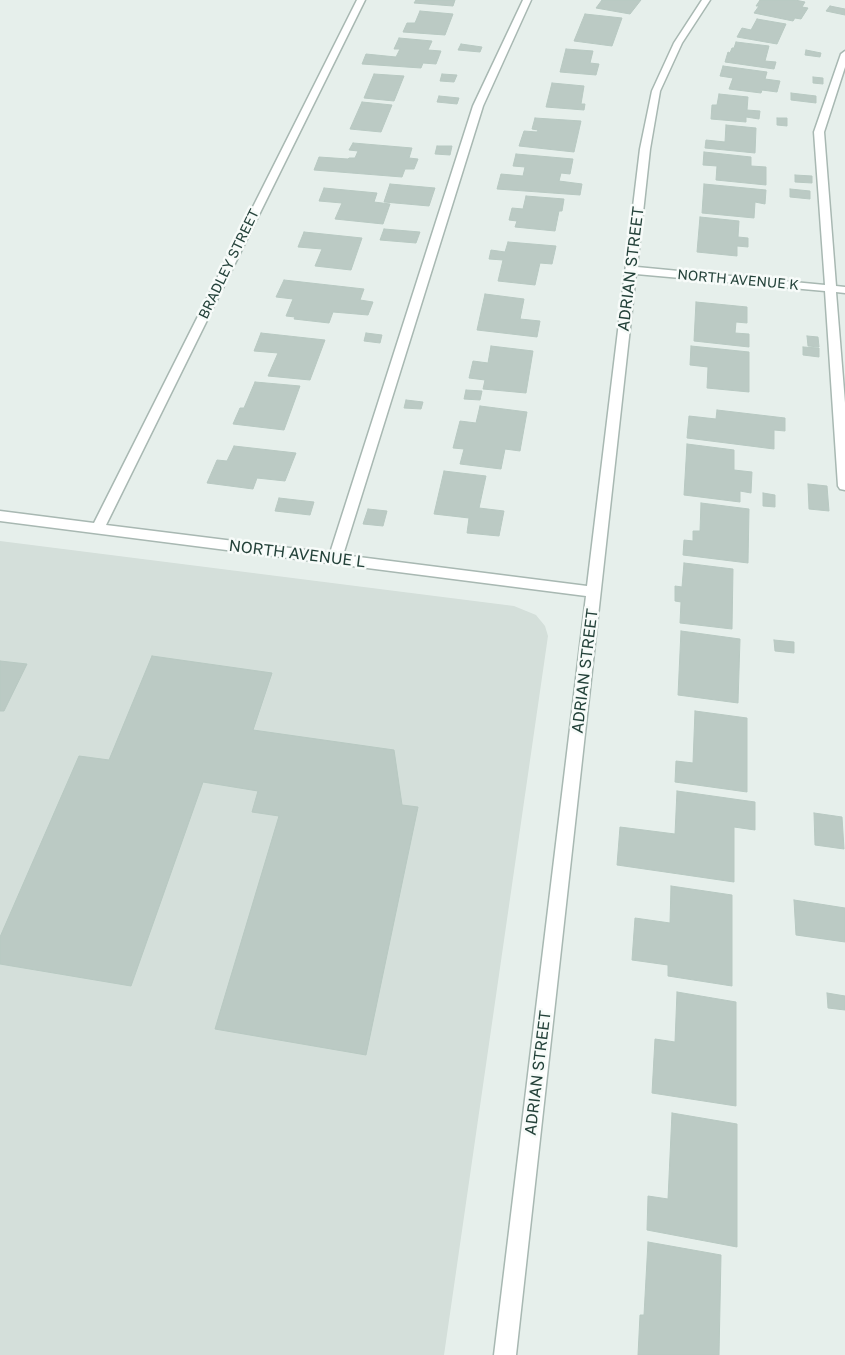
<!DOCTYPE html>
<html>
<head>
<meta charset="utf-8">
<style>
  body { margin:0 }
  canvas { display:block; background:#e6efeb }
</style>
</head>
<body>
<canvas width="845" height="1355"></canvas>
<script>
const g = document.querySelector('canvas').getContext('2d');
g.lineJoin = 'round';
function fillPath(path, color) {
  g.fillStyle = color;
  g.fill(path, 'evenodd');
}
function poly(rows) {
  const path = new Path2D();
  for (const r of rows) {
    path.moveTo(r[0], r[1]);
    for (let i = 2; i < r.length; i += 2) path.lineTo(r[i], r[i + 1]);
  }
  return path;
}
function trace(path, color, width, dash) {
  g.strokeStyle = color;
  g.lineWidth = width;
  g.lineCap = dash ? 'butt' : 'round';
  g.setLineDash(dash || []);
  g.stroke(path);
}
function write(font, color, halo, rows, align = 'center') {
  g.font = font + ' "Golos Text",sans-serif';
  g.lineWidth = 5;
  g.setLineDash([]);
  g.textBaseline = 'middle';
  g.strokeStyle = halo;
  g.fillStyle = color;
  for (const [text, x, y, turn = 0] of rows) {
    g.save();
    g.translate(x, y);
    g.rotate((+turn || 0) * Math.PI / 180);
    g.textAlign = isNaN(turn) ? turn : align;
    if (halo) g.strokeText(text, 0, 0);
    g.fillText(text, 0, 0);
    g.restore();
  }
}
fillPath(poly([
  [0,541,514,606,536,615,545,626,548,636,444,1355,0,1355]
]), '#d4dfda');
const building = poly([
  [416,0,455,0,453,6,414,3,416,0],
  [602,0,641,0,630,14,596,8,602,0],
  [760,0,795,0,805,2,802,7,808,8,801,19,795,18,793,21,754,13,759,6,756,6,760,0],
  [830,6,845,9,845,15,826,11,830,6],
  [420,11,453,14,445,35,403,32,407,23,415,23,420,11],
  [585,14,622,18,612,46,574,41,585,14],
  [757,19,786,24,777,44,737,37,742,28,751,30,757,19],
  [399,38,432,41,428,50,441,51,436,64,423,63,421,68,362,64,366,54,396,57,400,49,394,49,399,38],
  [736,42,769,46,765,61,776,62,774,69,725,62,728,52,730,53,732,48,734,48,736,42],
  [461,44,482,47,480,52,458,50,461,44],
  [566,49,593,51,590,63,599,64,596,75,560,72,566,49],
  [806,50,821,53,820,57,805,55,806,50],
  [723,66,767,72,765,79,780,81,777,92,762,90,761,93,729,89,733,78,720,76,723,66],
  [374,74,404,76,394,101,364,98,374,74],
  [442,74,457,75,454,82,440,81,442,74],
  [813,77,823,78,823,84,813,83,813,77],
  [552,83,584,86,581,104,585,104,584,110,546,107,552,83],
  [791,93,816,96,816,103,791,100,791,93],
  [719,94,748,97,747,110,760,111,759,119,746,117,746,122,711,119,712,105,717,105,719,94],
  [439,96,459,98,457,104,437,102,439,96],
  [362,102,392,105,381,132,350,129,362,102],
  [535,118,581,121,574,152,519,146,524,131,537,132,538,130,532,129,535,118],
  [777,118,787,118,787,126,777,125,777,118],
  [726,125,756,128,755,153,705,148,706,140,725,142,726,125],
  [353,143,412,148,409,158,418,159,414,169,405,169,402,177,314,170,319,157,348,159,349,158,355,158,358,151,349,150,353,143],
  [437,146,452,146,450,155,435,154,437,146],
  [704,152,751,157,751,166,766,167,766,185,716,180,717,166,703,165,704,152],
  [516,154,573,159,570,174,561,173,559,181,582,184,580,195,497,189,501,174,523,176,525,167,513,166,516,154],
  [795,175,812,176,812,183,795,182,795,175],
  [390,184,435,188,429,206,384,202,390,184],
  [704,184,766,190,765,204,755,202,754,218,702,213,704,184],
  [324,188,377,193,374,202,390,204,383,224,335,219,342,203,319,201,324,188],
  [790,189,810,191,810,199,790,197,790,189],
  [526,196,564,199,562,211,559,211,555,231,515,227,517,221,509,220,512,208,523,209,526,196],
  [700,217,739,221,738,237,748,238,748,247,737,246,737,256,697,252,700,217],
  [384,229,420,232,416,243,380,240,384,229],
  [304,232,362,238,351,270,315,266,322,249,298,247,304,232],
  [508,242,556,246,552,264,540,263,535,285,498,281,503,260,489,259,491,250,505,252,508,242],
  [284,280,364,289,360,300,373,302,368,315,333,312,329,323,294,319,295,317,286,316,293,299,276,297,284,280],
  [485,294,524,299,520,319,540,321,537,337,477,330,485,294],
  [696,302,747,307,747,323,736,322,735,333,749,334,749,347,694,341,696,302],
  [261,333,325,340,310,380,268,376,278,353,254,351,261,333],
  [366,333,382,335,380,343,364,341,366,333],
  [807,336,818,337,819,347,808,346,807,336],
  [491,346,533,351,526,393,483,389,485,380,469,378,473,361,488,363,491,346],
  [691,346,749,352,749,392,707,388,708,367,690,365,691,346],
  [803,347,819,348,819,357,803,355,803,347],
  [255,382,300,386,284,430,233,424,240,408,244,408,255,382],
  [466,390,482,391,480,400,464,399,466,390],
  [406,400,423,402,421,409,404,408,406,400],
  [480,406,527,412,520,451,505,449,501,469,460,464,464,449,453,448,460,421,476,423,480,406],
  [717,410,785,418,785,431,774,430,774,449,687,438,689,416,716,419,717,410],
  [687,444,734,450,734,470,752,472,751,493,740,491,740,502,684,495,687,444],
  [234,446,296,453,285,481,257,478,253,489,207,483,217,460,227,461,234,446],
  [444,471,486,476,479,508,504,511,499,536,467,533,469,518,434,514,444,471],
  [808,484,827,486,829,511,809,509,808,484],
  [763,493,775,495,775,507,763,506,763,493],
  [279,498,314,502,310,515,275,511,279,498],
  [701,503,749,509,748,563,683,555,684,540,693,541,693,531,700,531,701,503],
  [368,509,387,511,383,526,363,524,368,509],
  [684,563,733,569,732,629,680,623,681,602,675,601,675,586,682,587,684,563],
  [681,631,740,639,738,703,678,695,681,631],
  [774,640,794,642,794,653,775,651,774,640],
  [152,656,272,673,253,730,394,750,402,805,418,807,366,1055,215,1029,279,816,252,812,258,791,203,782,131,986,0,964,0,937,79,756,109,760,152,656],
  [0,661,27,664,4,711,0,711,0,661],
  [695,711,747,718,747,792,675,782,676,761,693,763,695,711],
  [677,791,755,802,755,830,734,827,734,882,617,865,620,827,675,834,677,791],
  [814,813,842,817,844,849,815,845,814,813],
  [671,886,732,895,732,986,668,976,668,965,632,960,635,918,670,923,671,886],
  [794,900,845,908,845,942,796,935,794,900],
  [677,992,736,1002,736,1106,652,1093,655,1039,675,1042,677,992],
  [827,993,845,996,845,1010,828,1008,827,993],
  [672,1113,737,1124,737,1247,647,1230,648,1196,668,1199,672,1113],
  [648,1242,721,1255,719,1355,638,1355,640,1315,644,1315,648,1242]
]);
fillPath(building, '#bbcac4');
trace(building, '#b8c9c2', 1);
const minor = poly([
  [357,0,365,0,106,525,330,553,473,106,523,0,531,0,483,106,343,555,587,586,640,149,652,91,674,43,702,0,710,0,682,43,660,91,650,149,637,267,825,285,814,132,841,54,845,51,845,67,824,132,836,286,845,287,845,293,836,292,845,403,845,490,840,489,838,486,825,291,636,274,516,1355,494,1355,586,596,0,521,0,511,94,523,357,0]
]);
trace(minor, '#a8b8b2', 3);
fillPath(minor, '#fff');
write('14px', '#24423a', '#f7fbf9', [
  ["BRADLEY STREET",229,264,-64],
  ["NORTH AVENUE K",738,280,5]
]);
write('16px', '#24423a', '#f7fbf9', [
  ["ADRIAN STREET",631,269,-83],
  ["NORTH AVENUE L",297,554,7],
  ["ADRIAN STREET",585,671,-83],
  ["ADRIAN STREET",538,1073,-83]
]);
</script>
</body>
</html>
